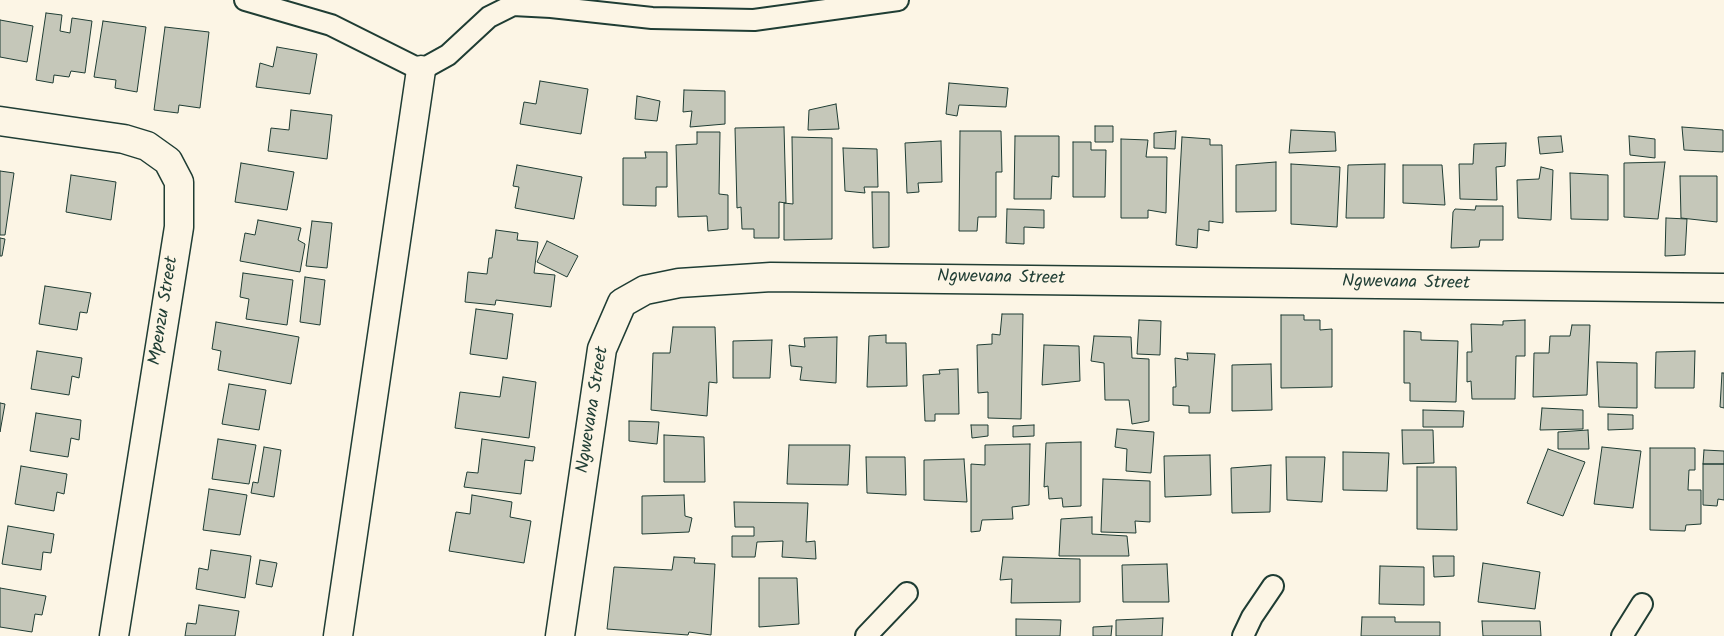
<!DOCTYPE html>
<html>
<head>
<meta charset="utf-8">
<style>
  body { margin:0 }
  canvas { display:block; background:#fcf5e5 }
</style>
</head>
<body>
<canvas width="1724" height="636"></canvas>
<script>
const g = document.querySelector('canvas').getContext('2d');
g.lineJoin = 'round';
function fillPath(path, color) {
  g.fillStyle = color;
  g.fill(path, 'evenodd');
}
function poly(rows) {
  const path = new Path2D();
  for (const r of rows) {
    path.moveTo(r[0], r[1]);
    for (let i = 2; i < r.length; i += 2) path.lineTo(r[i], r[i + 1]);
  }
  return path;
}
function trace(path, color, width, dash) {
  g.strokeStyle = color;
  g.lineWidth = width;
  g.lineCap = dash ? 'butt' : 'round';
  g.setLineDash(dash || []);
  g.stroke(path);
}
function write(font, color, halo, rows, align = 'center') {
  g.font = font + ' Kalam,sans-serif';
  g.lineWidth = 4.5;
  g.setLineDash([]);
  g.textBaseline = 'middle';
  g.strokeStyle = halo;
  g.fillStyle = color;
  for (const [text, x, y, turn = 0] of rows) {
    g.save();
    g.translate(x, y);
    g.rotate((+turn || 0) * Math.PI / 180);
    g.textAlign = isNaN(turn) ? turn : align;
    if (halo) g.strokeText(text, 0, 0);
    g.fillText(text, 0, 0);
    g.restore();
  }
}
const building = poly([
  [46,13,62,15,60,31,70,33,72,18,92,21,85,73,71,71,69,77,54,75,53,83,36,80,46,13],
  [0,20,33,26,27,62,0,57,0,20],
  [103,21,146,27,137,92,115,88,116,80,94,77,103,21],
  [165,27,209,32,200,108,179,105,178,113,154,110,165,27],
  [277,47,317,54,310,94,256,87,260,63,273,67,277,47],
  [540,81,588,89,581,134,520,124,524,102,536,104,540,81],
  [949,83,1008,88,1006,107,959,105,957,116,946,114,949,83],
  [684,90,725,91,725,124,690,127,692,111,683,112,684,90],
  [637,96,660,101,657,121,635,119,637,96],
  [836,104,839,129,808,130,809,110,836,104],
  [291,110,332,115,327,159,268,151,271,128,289,130,291,110],
  [1095,126,1113,126,1113,142,1095,142,1095,126],
  [784,127,786,203,779,202,779,238,754,238,754,229,742,229,741,207,737,208,735,128,784,127],
  [1682,127,1723,130,1723,152,1684,150,1682,127],
  [1291,130,1335,132,1336,151,1289,153,1291,130],
  [960,131,1001,131,1002,172,996,172,996,217,978,217,977,231,959,231,960,131],
  [1176,131,1175,149,1154,148,1154,133,1176,131],
  [697,132,720,132,719,194,728,195,728,229,708,231,707,216,678,217,676,145,697,144,697,132],
  [1015,136,1059,136,1059,177,1052,176,1051,199,1014,199,1015,136],
  [1561,136,1563,152,1540,154,1538,137,1561,136],
  [1629,136,1655,139,1655,158,1630,155,1629,136],
  [792,137,832,138,832,239,784,240,784,203,793,204,792,137],
  [1182,137,1210,139,1210,145,1222,145,1223,223,1209,221,1209,231,1198,229,1197,248,1176,245,1182,137],
  [1121,139,1148,140,1146,157,1167,157,1166,213,1148,210,1148,218,1121,218,1121,139],
  [941,141,942,182,918,183,919,192,907,193,905,143,941,141],
  [1073,142,1091,142,1091,150,1106,150,1105,197,1073,197,1073,142],
  [1506,143,1505,166,1496,167,1497,200,1460,199,1459,164,1473,164,1474,144,1506,143],
  [843,148,877,149,878,187,864,187,865,193,845,191,843,148],
  [645,152,667,152,667,187,656,187,656,206,623,205,623,158,646,158,645,152],
  [1276,162,1276,211,1236,212,1236,165,1276,162],
  [1665,162,1658,219,1624,217,1624,163,1665,162],
  [241,163,294,172,287,210,235,202,241,163],
  [1291,164,1340,167,1337,227,1291,224,1291,164],
  [1385,164,1384,218,1346,218,1348,165,1385,164],
  [517,165,582,177,574,219,515,208,519,187,513,186,517,165],
  [1403,165,1442,165,1445,205,1403,203,1403,165],
  [1541,167,1553,170,1551,220,1518,218,1517,180,1539,179,1541,167],
  [0,171,14,173,5,235,0,235,0,171],
  [1570,173,1608,175,1608,220,1571,219,1570,173],
  [71,175,116,182,111,220,66,212,71,175],
  [1680,176,1717,176,1717,222,1681,218,1680,176],
  [872,192,889,192,889,247,873,248,872,192],
  [1476,206,1503,206,1503,240,1480,240,1479,247,1451,248,1453,212,1455,209,1475,210,1476,206],
  [1007,209,1044,210,1044,228,1024,227,1024,244,1006,243,1007,209],
  [1666,218,1687,219,1685,255,1665,256,1666,218],
  [258,220,301,228,298,240,305,244,300,272,240,261,245,233,255,235,258,220],
  [312,221,332,223,327,268,306,266,312,221],
  [496,230,518,233,517,240,538,242,534,273,555,275,551,307,496,300,495,305,465,302,468,272,487,274,489,258,492,258,496,230],
  [0,238,5,239,2,256,0,256,0,238],
  [547,241,578,256,567,277,537,262,547,241],
  [243,273,293,280,287,325,246,319,249,299,240,297,243,273],
  [305,277,325,280,320,325,300,322,305,277],
  [45,286,91,293,87,313,80,312,77,330,39,324,45,286],
  [476,309,513,314,507,359,470,354,476,309],
  [1002,314,1023,314,1021,419,988,418,988,392,978,393,977,345,992,344,992,334,1000,335,1002,314],
  [1281,315,1304,315,1304,320,1320,320,1320,330,1332,329,1332,387,1281,388,1281,315],
  [1139,320,1161,321,1160,355,1137,354,1139,320],
  [1525,320,1525,356,1516,356,1515,399,1472,399,1471,381,1467,382,1467,352,1472,352,1471,324,1503,325,1503,321,1525,320],
  [216,322,299,337,291,384,218,370,221,351,212,349,216,322],
  [1572,325,1590,325,1587,395,1533,397,1534,353,1549,353,1550,336,1570,336,1572,325],
  [673,327,715,327,717,383,709,382,707,416,651,410,653,353,670,353,673,327],
  [1404,331,1421,332,1421,340,1458,341,1456,402,1410,401,1410,383,1404,383,1404,331],
  [886,335,886,343,906,343,907,386,867,387,869,336,886,335],
  [1094,336,1131,337,1132,358,1149,359,1149,421,1132,424,1129,400,1105,400,1104,363,1091,361,1094,336],
  [837,337,836,383,800,380,802,367,791,366,789,345,805,347,804,338,837,337],
  [772,340,770,378,733,378,733,341,772,340],
  [1044,345,1079,346,1080,381,1042,385,1044,345],
  [37,351,82,358,79,378,72,376,69,395,31,389,37,351],
  [1695,351,1694,388,1655,388,1656,352,1695,351],
  [1187,353,1215,354,1210,413,1189,413,1189,406,1173,405,1173,387,1176,387,1175,358,1188,360,1187,353],
  [1597,362,1637,363,1637,408,1599,407,1597,362],
  [1271,364,1272,410,1232,411,1232,365,1271,364],
  [958,369,959,414,935,414,935,421,925,421,923,375,940,374,939,370,958,369],
  [1722,373,1724,373,1724,408,1720,407,1722,373],
  [503,377,536,382,529,438,455,428,460,392,500,397,503,377],
  [229,384,266,390,259,430,222,424,229,384],
  [0,403,5,404,0,432,0,403],
  [1542,408,1583,410,1583,429,1540,430,1542,408],
  [1423,410,1464,411,1463,427,1423,427,1423,410],
  [36,413,81,420,79,440,71,438,68,457,30,451,36,413],
  [1608,414,1633,415,1633,429,1608,430,1608,414],
  [629,421,659,422,657,444,629,441,629,421],
  [971,425,988,425,988,436,972,438,971,425],
  [1034,425,1034,436,1013,437,1013,426,1034,425],
  [1117,429,1154,432,1151,473,1126,471,1127,449,1115,447,1117,429],
  [1402,430,1433,430,1434,463,1403,464,1402,430],
  [1588,430,1589,449,1558,449,1558,432,1588,430],
  [664,435,704,437,705,482,664,482,664,435],
  [218,439,256,445,249,484,212,479,218,439],
  [482,439,535,447,533,461,525,460,521,494,464,487,467,472,478,473,482,439],
  [1081,442,1081,506,1063,507,1062,498,1049,499,1048,486,1044,487,1046,443,1081,442],
  [1030,444,1029,505,1012,507,1013,519,982,520,980,531,971,532,971,464,985,465,985,445,1030,444],
  [789,445,850,445,848,485,787,484,789,445],
  [264,447,281,450,274,497,251,493,253,482,258,483,264,447],
  [1602,447,1641,451,1633,508,1594,504,1602,447],
  [1650,448,1695,448,1695,470,1689,470,1688,490,1701,490,1701,524,1686,525,1685,531,1650,530,1650,448],
  [1548,449,1585,462,1563,516,1527,503,1548,449],
  [1704,450,1724,451,1724,464,1703,464,1704,450],
  [1343,452,1389,453,1387,491,1343,490,1343,452],
  [1210,455,1211,495,1165,497,1164,456,1210,455],
  [866,457,905,457,906,495,867,493,866,457],
  [1286,457,1325,457,1322,502,1287,500,1286,457],
  [964,459,967,502,924,500,924,460,964,459],
  [1703,464,1724,464,1724,500,1718,499,1717,506,1703,505,1703,464],
  [1271,465,1270,512,1232,513,1231,468,1271,465],
  [21,466,67,474,64,494,57,492,54,511,15,504,21,466],
  [1417,467,1456,467,1457,530,1417,529,1417,467],
  [1103,479,1150,481,1150,522,1135,521,1136,533,1101,532,1103,479],
  [209,489,247,495,240,535,203,530,209,489],
  [472,495,512,502,510,517,531,521,524,563,449,551,456,512,470,514,472,495],
  [684,495,685,516,692,518,689,532,642,534,642,496,684,495],
  [734,502,808,503,806,542,815,541,816,559,782,557,783,541,757,542,755,557,732,557,732,536,754,536,754,527,735,527,734,502],
  [1092,517,1092,534,1127,536,1129,556,1059,556,1061,519,1092,517],
  [8,526,54,534,51,553,43,552,41,570,2,564,8,526],
  [211,550,251,556,245,598,196,589,199,568,208,570,211,550],
  [1433,556,1454,556,1454,576,1434,577,1433,556],
  [674,557,695,558,694,563,715,564,711,635,689,632,688,635,607,629,614,567,672,570,674,557],
  [1003,557,1080,559,1080,602,1011,603,1012,579,1000,580,1003,557],
  [260,560,277,563,272,587,256,584,260,560],
  [1483,563,1540,572,1535,609,1478,602,1483,563],
  [1167,564,1169,602,1123,602,1122,565,1167,564],
  [1380,566,1424,567,1424,605,1379,604,1380,566],
  [759,578,797,578,799,624,759,627,759,578],
  [0,588,46,596,42,615,35,614,32,632,0,627,0,588],
  [199,605,239,611,235,636,185,636,187,623,196,624,199,605],
  [1362,617,1395,617,1395,622,1440,622,1440,636,1361,636,1362,617],
  [1163,618,1162,636,1116,636,1116,620,1163,618],
  [1016,619,1061,620,1060,636,1016,636,1016,619],
  [1482,621,1540,621,1541,636,1483,636,1482,621],
  [1112,626,1111,636,1093,636,1093,627,1112,626]
]);
fillPath(building, '#c5c7b9');
trace(building, '#1f3d34', 1);
const lane = poly([
  [245,0,331,25,421,70,448,55,489,17,513,5,551,7,652,18,754,20,898,0],
  [866,636,907,593],
  [1243,636,1252,617,1273,586],
  [1622,636,1642,604]
]);
const street = poly([
  [0,121,124,139,147,146,168,161,179,182,179,227,114,636],
  [338,636,421,70],
  [560,636,602,349,622,303,645,290,679,283,771,277,1724,288]
]);
trace(lane, '#1f3d34', 24);
trace(street, '#1f3d34', 31);
trace(lane, '#fcf5e5', 20);
trace(street, '#fcf5e5', 28);
write('18px', '#1f3d34', '#fcf5e5', [
  ["Ngwevana Street",1001,279,1],
  ["Ngwevana Street",1406,284,1],
  ["Mpenzu Street",165,311,-81],
  ["Ngwevana Street",594,410,-81]
]);
</script>
</body>
</html>
